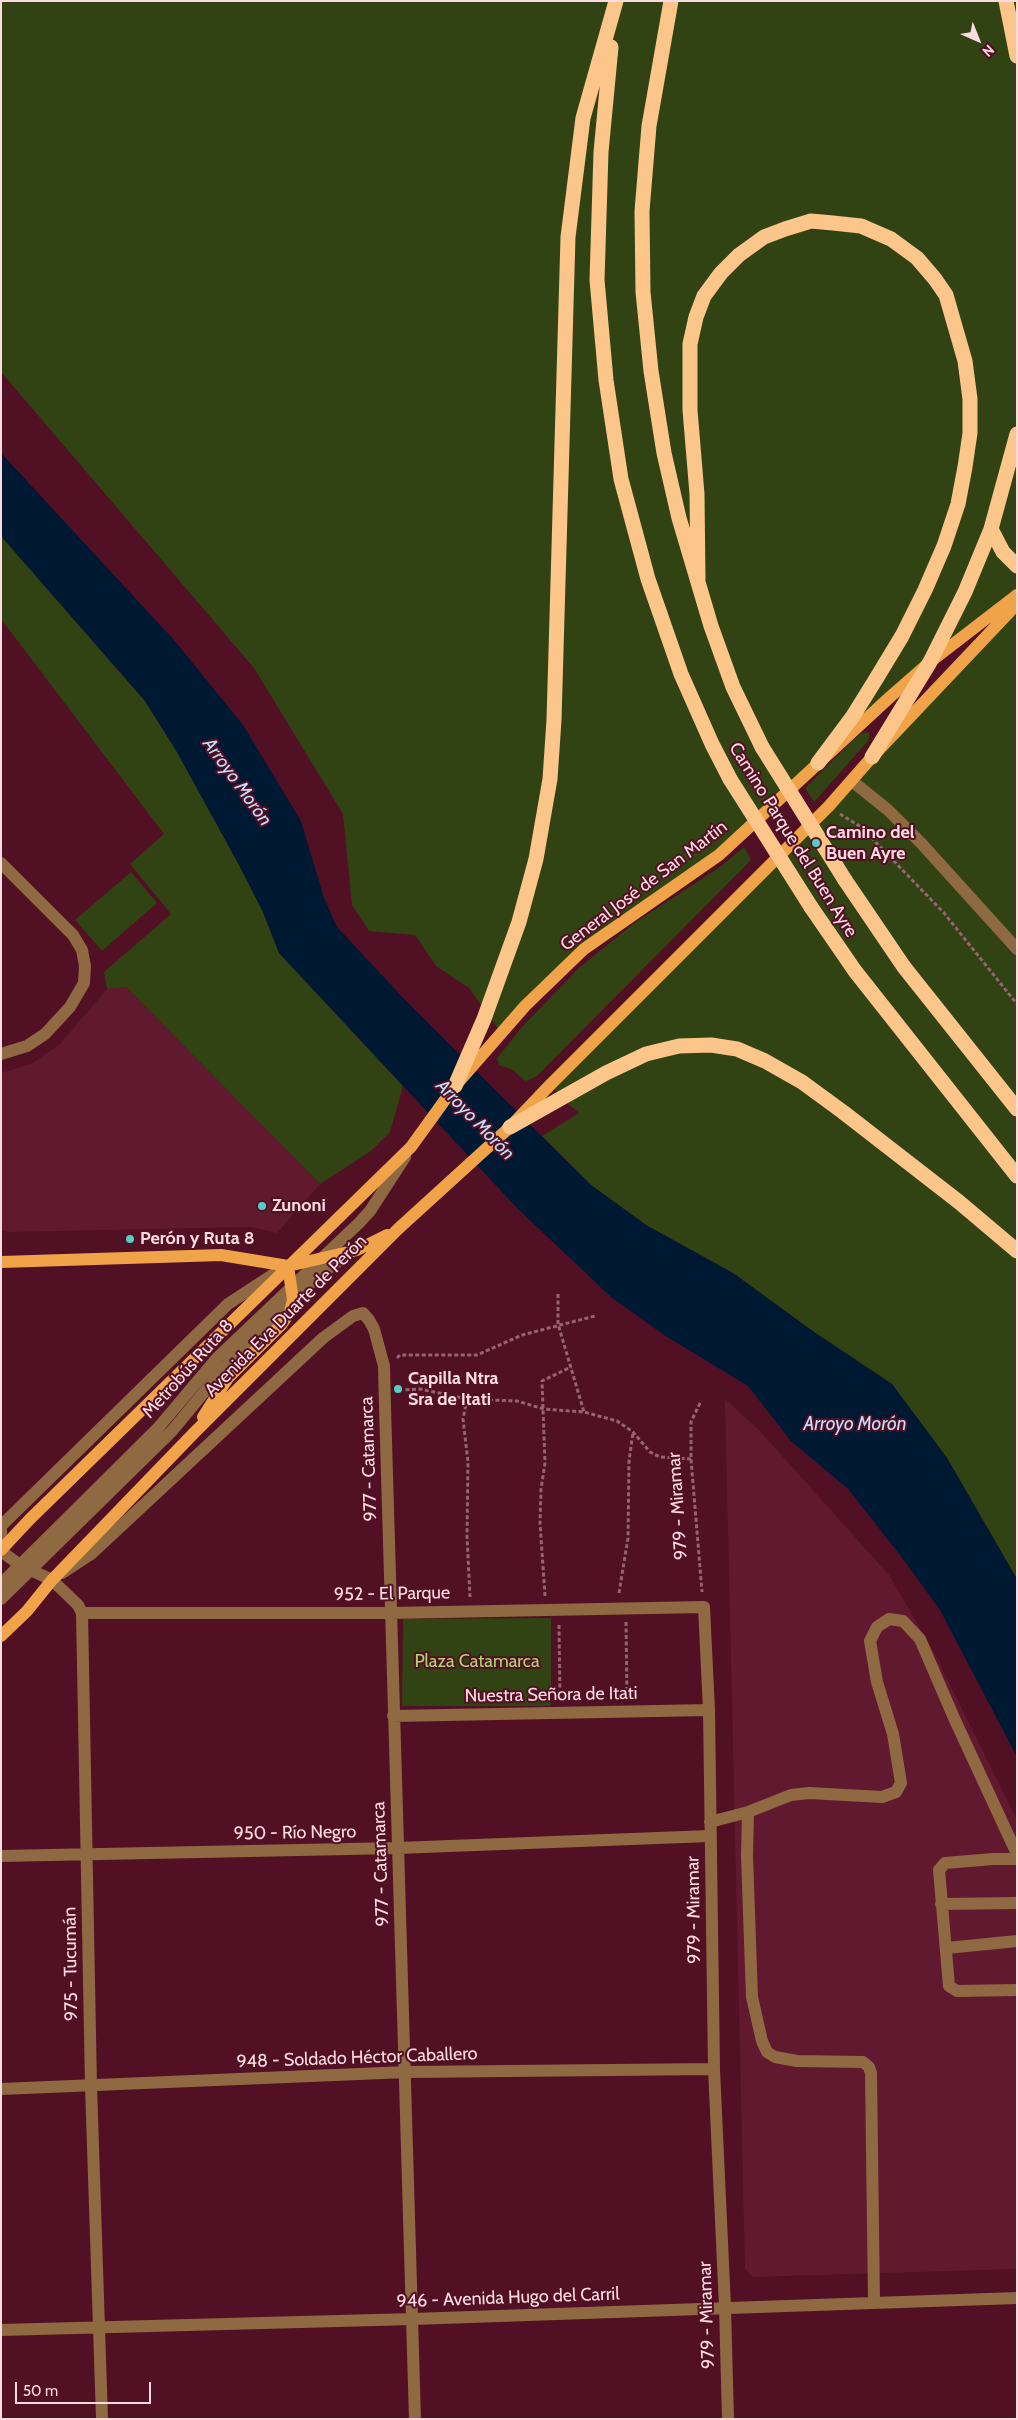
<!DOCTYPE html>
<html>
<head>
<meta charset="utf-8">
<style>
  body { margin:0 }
  #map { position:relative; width:1018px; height:2420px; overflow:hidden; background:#511024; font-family:Cabin,sans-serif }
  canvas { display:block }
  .frame { position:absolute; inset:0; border:2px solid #fddbe0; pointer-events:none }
  .north { position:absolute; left:953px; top:15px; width:50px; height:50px; -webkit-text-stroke:4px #511024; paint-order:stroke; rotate:136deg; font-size:14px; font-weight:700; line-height:20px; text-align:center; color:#fddbe0 }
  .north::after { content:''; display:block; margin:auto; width:18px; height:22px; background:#fddbe0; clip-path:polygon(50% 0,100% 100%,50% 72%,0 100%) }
  .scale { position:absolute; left:15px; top:2382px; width:136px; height:22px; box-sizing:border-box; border:2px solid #fddbe0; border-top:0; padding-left:6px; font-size:15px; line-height:18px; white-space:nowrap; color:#fddbe0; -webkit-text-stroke:4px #511024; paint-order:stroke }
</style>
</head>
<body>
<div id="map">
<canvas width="1018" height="2420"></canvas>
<div class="frame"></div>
<div class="north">N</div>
<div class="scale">50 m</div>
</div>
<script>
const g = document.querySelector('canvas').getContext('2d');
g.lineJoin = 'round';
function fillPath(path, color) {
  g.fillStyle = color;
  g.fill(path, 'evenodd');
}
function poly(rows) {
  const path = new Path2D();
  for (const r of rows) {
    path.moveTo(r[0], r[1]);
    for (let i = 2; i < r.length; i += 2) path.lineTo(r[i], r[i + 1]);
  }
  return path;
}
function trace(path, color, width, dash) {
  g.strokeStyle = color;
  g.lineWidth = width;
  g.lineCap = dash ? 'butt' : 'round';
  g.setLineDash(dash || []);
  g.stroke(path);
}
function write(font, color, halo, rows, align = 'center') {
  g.font = font + ' Cabin,sans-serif';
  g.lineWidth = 4;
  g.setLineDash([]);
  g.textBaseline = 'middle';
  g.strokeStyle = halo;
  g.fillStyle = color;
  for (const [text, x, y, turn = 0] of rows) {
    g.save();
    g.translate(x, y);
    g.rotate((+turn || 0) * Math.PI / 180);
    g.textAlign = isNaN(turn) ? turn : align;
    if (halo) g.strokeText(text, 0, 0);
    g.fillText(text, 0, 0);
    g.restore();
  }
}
fillPath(poly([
  [126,987,320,1184,277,1233,252,1227,9,1232,1,1230,1,1073,31,1064,60,1044,107,989],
  [725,1399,759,1430,889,1575,936,1656,1017,1820,1017,2269,752,2277,745,2269]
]), '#61192f');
fillPath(poly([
  [1,1,1017,1,1017,595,930,662,743,834,623,919,501,1033,469,988,436,966,415,935,369,931,352,905,343,814,254,668,1,372],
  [1,536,145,701,177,752,239,865,263,912,279,953,403,1086,390,1132,371,1151,320,1184,126,987,107,989,104,972,171,914,130,864,164,834,1,619],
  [1017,604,1017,1579,947,1458,892,1384,814,1332,733,1273,646,1225,591,1185,542,1136,579,1113,561,1098,551,1084],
  [869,732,869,740,814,802,805,788,853,740,862,733],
  [744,847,751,860,536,1077,525,1081,513,1070,499,1065,497,1058,523,1026,580,967,633,924,720,867],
  [131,872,157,903,102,951,75,920],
  [551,1618,551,1706,402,1706,403,1619]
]), '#314313');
fillPath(poly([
  [1,453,174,640,243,725,301,821,324,898,337,927,407,1002,591,1185,646,1225,733,1273,814,1332,892,1384,947,1458,1017,1579,1017,1757,940,1610,900,1555,848,1489,791,1441,748,1386,664,1335,611,1297,518,1209,279,953,263,912,239,865,177,752,145,701,1,536]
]), '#001932');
trace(poly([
  [840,814,861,827,944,913,1017,1004],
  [558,1294,558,1324,584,1412],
  [397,1358,400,1355,477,1355,522,1335,595,1316],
  [399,1390,420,1389,467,1399,517,1401,544,1409,584,1412,617,1421,633,1432,650,1452,660,1457,691,1459],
  [467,1399,463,1419,468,1462,467,1536,470,1597],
  [700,1403,691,1422,691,1459,702,1592],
  [619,1593,628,1538,629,1461,633,1432],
  [545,1596,540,1523,541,1489,545,1463,542,1381,571,1367],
  [626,1622,627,1698],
  [559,1625,560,1698]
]), '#986371', 3, [4, 2.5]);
trace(poly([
  [852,781,888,810,921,843,1017,949],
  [1,863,73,935,82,950,85,966,84,983,70,1007,45,1034,27,1046,1,1054],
  [1,1522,1,1546],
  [3,1524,228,1304,280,1270],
  [1,1551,20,1565,52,1580,78,1605,82,1613,91,2086,102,2419],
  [62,1573,91,1554,323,1338,353,1316,363,1313,369,1320,374,1329,384,1366,385,1407,415,2419],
  [1,1584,158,1428,217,1358,359,1223,370,1211,405,1157],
  [1,1599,172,1431,224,1368,316,1278,350,1252],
  [82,1613,390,1613,704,1607,709,1710,714,2069,725,2307,728,2419],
  [393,1716,709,1710],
  [748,1812,747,1856,752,1997,762,2041,767,2052,775,2057,797,2061,863,2062,869,2067,871,2073,874,2302],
  [710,1822,748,1812,791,1795,809,1793,882,1797,896,1792,901,1783,893,1734,877,1682,870,1641,877,1627,889,1619,903,1621,920,1639,954,1718,1017,1854],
  [1,1856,398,1848,710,1836],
  [1017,1859,993,1859,945,1863,939,1870,949,1986,957,1991,1017,1990],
  [941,1904,1017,1903],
  [947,1948,1017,1941],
  [1,2089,406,2072,714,2069],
  [1,2330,413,2319,1017,2298]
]), '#8e6941', 12);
trace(poly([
  [1,1262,221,1255,288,1266,357,1250,387,1235],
  [203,1417,228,1378,281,1325,290,1312,293,1300,288,1266],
  [1,1550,30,1519,411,1147,455,1086,525,1006,584,949,719,855,890,697,930,662,1017,595],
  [1,1636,27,1611,52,1580,193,1434,398,1229,510,1127,551,1084,829,806,872,757,1017,604]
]), '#f0a348', 12);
trace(poly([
  [671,1,649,126,642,211,643,292,651,371,664,453,679,518,711,626,733,687,762,747],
  [1006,1,1017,56],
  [611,47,601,152,597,280,606,380,621,479,648,579,681,674,712,744,730,779],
  [991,529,1003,552,1017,566],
  [698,579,697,494,690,410,690,344,696,317,704,296,721,273,739,255,764,237,785,229,811,221,833,223,861,226,891,239,917,258,935,279,946,295,965,361,970,399,970,433,965,467,958,504,944,546,925,590,902,636,876,679,853,716,818,763],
  [872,757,930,662,965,592,991,529,1017,434],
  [845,880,904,967,1017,1109],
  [811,907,855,971,1017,1176],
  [455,1086,484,1019,519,922,536,859,550,779,554,720,568,237,583,118,616,1],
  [510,1127,606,1073,646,1054,679,1046,711,1045,737,1049,765,1061,802,1082,843,1112,959,1202,1017,1251]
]), '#fcc58a', 15);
trace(poly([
  [762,747,845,880],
  [730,779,811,907]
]), '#fcc58a', 15);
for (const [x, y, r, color] of [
  [816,843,5,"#56cec3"],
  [262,1206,5,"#56cec3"],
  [130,1239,5,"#56cec3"],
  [398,1389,5,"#56cec3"]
]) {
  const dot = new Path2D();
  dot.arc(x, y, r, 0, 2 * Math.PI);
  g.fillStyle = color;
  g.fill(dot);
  trace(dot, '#511024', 2);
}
write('bold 18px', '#fddbe0', '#511024', [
  ["Camino del",826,833],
  ["Buen Ayre",826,854],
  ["Zunoni",272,1206],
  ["Perón y Ruta 8",140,1239],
  ["Capilla Ntra",408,1379],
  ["Sra de Itati",408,1400]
], 'left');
write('18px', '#fddbe0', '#511024', [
  ["Camino Parque del Buen Ayre",793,840,58],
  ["General José de San Martín",644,886,-37],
  ["Avenida Eva Duarte de Perón",286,1316,-45],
  ["Metrobús Ruta 8",188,1369,-48],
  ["977 - Catamarca",369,1459,-92],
  ["979 - Miramar",678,1506,-94],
  ["952 - El Parque",392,1594,-1],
  ["Nuestra Señora de Itati",551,1695,-1],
  ["950 - Río Negro",295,1833,-1],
  ["977 - Catamarca",381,1864,-92],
  ["979 - Miramar",694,1910,-91],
  ["975 - Tucumán",71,1964,-91],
  ["948 - Soldado Héctor Caballero",357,2058,-2],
  ["946 - Avenida Hugo del Carril",508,2298,-2],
  ["979 - Miramar",707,2315,-92]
]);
write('18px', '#add573', '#511024', [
  ["Plaza Catamarca",477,1662]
]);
write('italic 19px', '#bfdffd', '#511024', [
  ["Arroyo Morón",237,782,54],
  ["Arroyo Morón",475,1120,46],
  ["Arroyo Morón",855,1424]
]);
</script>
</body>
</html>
